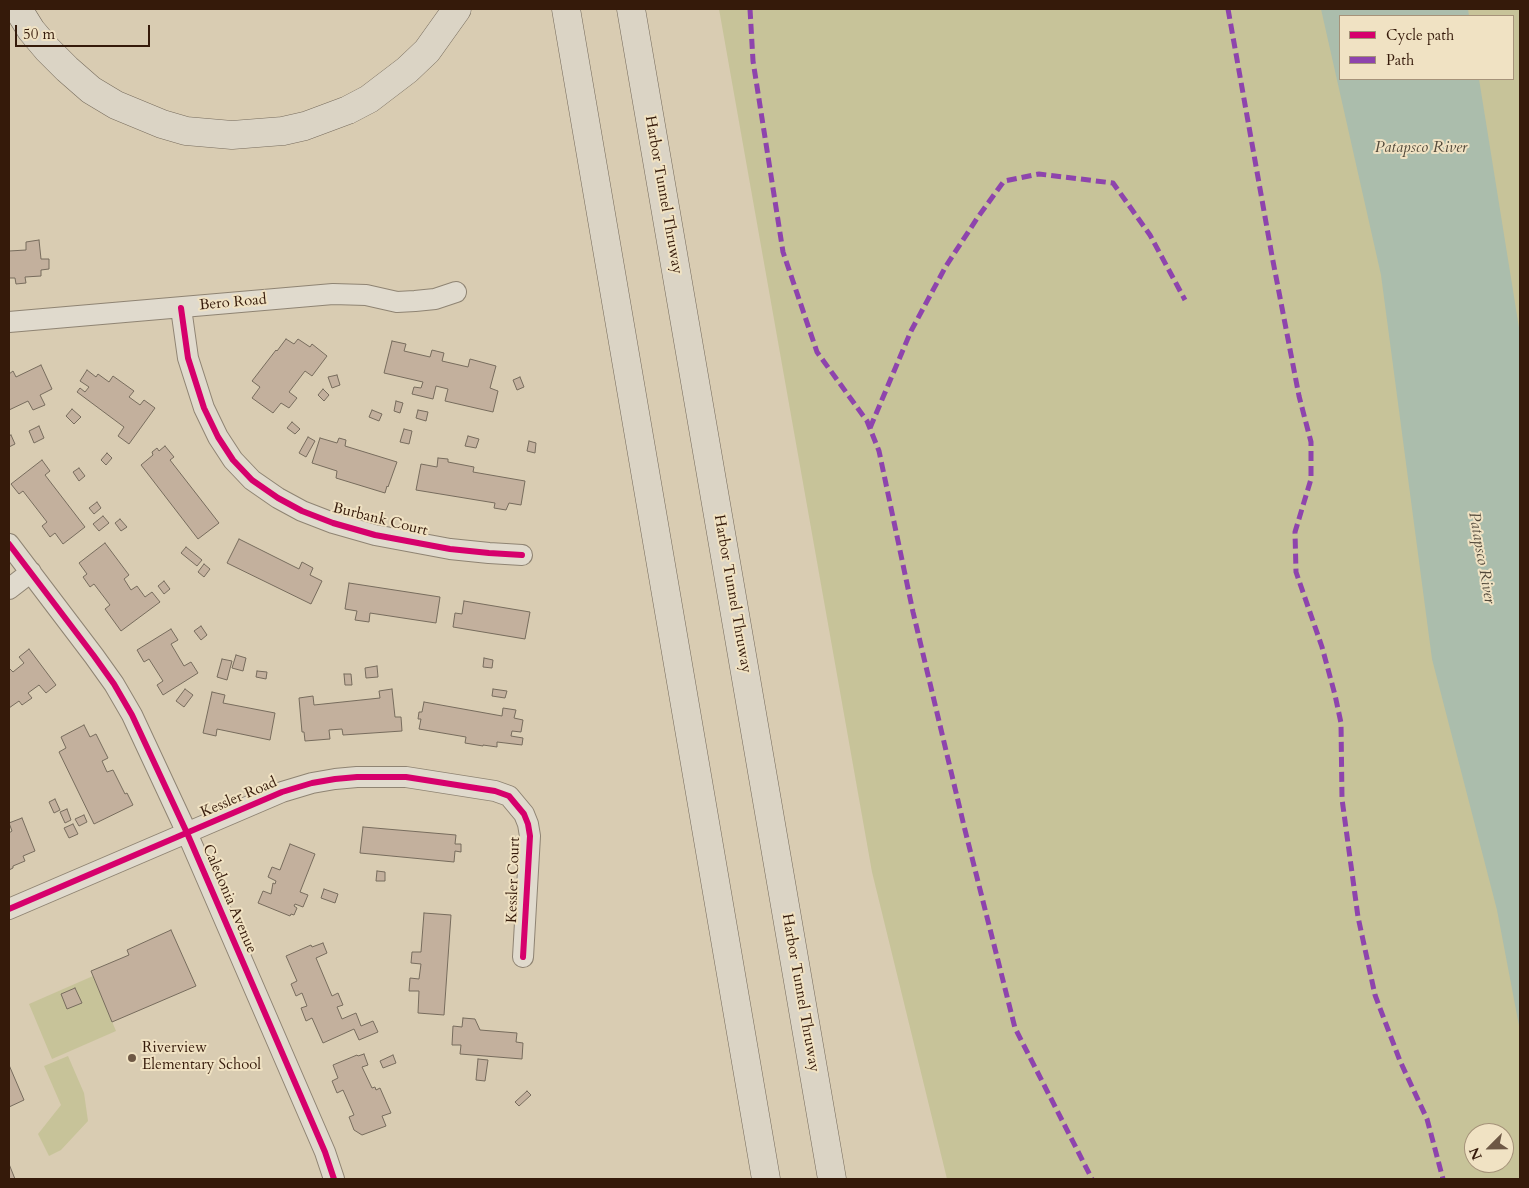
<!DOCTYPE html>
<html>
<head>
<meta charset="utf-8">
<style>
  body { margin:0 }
  #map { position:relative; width:1529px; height:1188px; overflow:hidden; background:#d9ccb2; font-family:Cardo,serif }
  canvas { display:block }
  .frame { position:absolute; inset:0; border:10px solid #351a0a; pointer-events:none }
  .legend { position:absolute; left:1339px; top:15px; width:175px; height:65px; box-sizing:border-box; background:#f0e2c3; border:1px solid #a59279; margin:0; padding:6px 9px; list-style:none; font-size:15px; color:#351a0a }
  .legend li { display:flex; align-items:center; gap:10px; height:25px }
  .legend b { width:25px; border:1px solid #a59279 }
  .north { position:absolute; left:1464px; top:1123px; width:50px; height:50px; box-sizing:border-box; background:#f0e2c3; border:1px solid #a59279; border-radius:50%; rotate:247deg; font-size:14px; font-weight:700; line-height:20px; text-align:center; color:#351a0a }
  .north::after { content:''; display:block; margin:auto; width:18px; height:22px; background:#6e5845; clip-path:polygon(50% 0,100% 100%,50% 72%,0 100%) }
  .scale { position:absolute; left:15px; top:25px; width:135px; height:22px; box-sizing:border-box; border:2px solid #351a0a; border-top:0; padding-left:6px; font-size:15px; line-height:18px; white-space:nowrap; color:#351a0a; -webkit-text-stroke:4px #f0e2c3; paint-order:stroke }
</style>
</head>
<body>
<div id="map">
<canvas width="1529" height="1188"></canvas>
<div class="frame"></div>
<ul class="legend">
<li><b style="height:6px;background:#d6006c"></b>Cycle path</li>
<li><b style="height:6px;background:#8e44ad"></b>Path</li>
</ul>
<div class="north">N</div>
<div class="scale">50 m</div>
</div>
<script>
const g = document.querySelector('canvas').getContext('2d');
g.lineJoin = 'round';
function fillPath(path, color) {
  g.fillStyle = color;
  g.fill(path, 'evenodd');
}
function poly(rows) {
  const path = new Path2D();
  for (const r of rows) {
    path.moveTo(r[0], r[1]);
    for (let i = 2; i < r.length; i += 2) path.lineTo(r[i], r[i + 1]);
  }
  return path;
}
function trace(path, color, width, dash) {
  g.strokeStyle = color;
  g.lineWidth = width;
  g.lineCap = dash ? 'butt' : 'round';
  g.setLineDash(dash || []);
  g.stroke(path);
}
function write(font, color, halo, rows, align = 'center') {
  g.font = font + ' Cardo,serif';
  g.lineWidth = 4;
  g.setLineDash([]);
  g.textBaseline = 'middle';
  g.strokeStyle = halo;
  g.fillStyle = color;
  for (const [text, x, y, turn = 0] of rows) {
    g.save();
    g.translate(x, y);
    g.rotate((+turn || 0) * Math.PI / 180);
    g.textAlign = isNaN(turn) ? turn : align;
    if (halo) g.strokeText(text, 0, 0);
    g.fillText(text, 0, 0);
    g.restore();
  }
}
fillPath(poly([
  [719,9,1520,9,1520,1179,947,1179,872,872],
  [1340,16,1513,16,1513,79,1340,79],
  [1474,1133,1504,1133,1504,1163,1474,1163],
  [93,976,116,1031,52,1059,29,1004],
  [68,1056,84,1093,88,1121,61,1150,49,1156,38,1134,61,1105,44,1066]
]), '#c7c399');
fillPath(poly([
  [1321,9,1468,9,1469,16,1340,16,1340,79,1479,79,1520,334,1520,1031,1497,910,1432,659,1381,275]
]), '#abbdac');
const building = poly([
  [39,240,41,259,49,259,49,269,41,270,41,276,25,277,26,283,16,284,15,278,9,278,9,251,26,250,26,242,39,240],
  [286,339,294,344,298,339,310,347,312,344,327,356,312,376,305,371,289,392,297,398,289,408,281,403,273,413,252,398,260,387,252,381,276,350,277,351,286,339],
  [392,341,406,344,404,351,430,357,432,350,444,353,442,361,468,367,470,359,496,366,490,388,498,391,493,412,445,401,448,389,436,386,433,399,412,394,414,387,421,388,423,382,384,373,392,341],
  [41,365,52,389,40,395,45,405,33,410,28,401,9,410,9,374,13,371,16,377,41,365],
  [87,370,96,377,98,374,109,382,113,376,134,391,129,397,140,405,144,400,155,408,129,444,118,436,124,427,77,392,80,388,85,392,89,387,80,381,87,370],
  [337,375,340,385,332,388,328,377,337,375],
  [520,377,524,387,517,390,513,380,520,377],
  [323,389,329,395,324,401,318,395,323,389],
  [396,401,403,403,400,413,394,411,396,401],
  [72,409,81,417,74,424,66,416,72,409],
  [372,410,382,414,379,421,369,417,372,410],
  [418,410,428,412,426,421,416,418,418,410],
  [292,422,300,429,295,434,287,428,292,422],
  [39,426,44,438,34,443,29,431,39,426],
  [404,429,412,431,409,444,400,442,404,429],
  [11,435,15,444,9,447,9,436,11,435],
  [468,436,479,439,476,448,465,446,468,436],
  [308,437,315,441,306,457,299,453,308,437],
  [320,438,337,443,339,438,346,440,345,446,397,462,388,487,387,486,385,493,336,478,337,471,312,463,320,438],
  [529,441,536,443,535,453,527,451,529,441],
  [165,446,174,457,170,460,219,523,198,539,141,465,153,455,152,452,157,448,159,451,165,446],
  [107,453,112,458,106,465,101,460,107,453],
  [438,458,448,459,448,462,474,467,473,472,525,481,521,505,509,503,506,510,494,508,495,503,416,490,421,464,437,467,438,458],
  [42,460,50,471,45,475,85,527,63,544,55,533,50,537,42,526,47,522,23,491,19,494,11,484,42,460],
  [79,468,85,476,79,481,73,472,79,468],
  [97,502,101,508,94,514,89,508,97,502],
  [103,516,109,523,99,531,93,524,103,516],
  [120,519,127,527,121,531,115,523,120,519],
  [239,539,299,569,302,562,313,568,310,575,322,581,311,604,227,563,239,539],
  [105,543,129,575,124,579,131,590,137,586,145,597,152,592,160,602,121,631,105,609,110,605,94,584,90,587,83,577,87,574,79,563,105,543],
  [186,547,202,560,197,566,181,553,186,547],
  [204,564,210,569,204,577,198,572,204,564],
  [164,581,170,589,164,594,158,586,164,581],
  [349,583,440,597,436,623,370,613,369,622,355,620,357,611,345,609,349,583],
  [464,601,530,612,525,639,453,627,455,613,462,614,464,601],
  [201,626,207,635,201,640,194,631,201,626],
  [171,629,178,640,171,644,184,666,191,662,198,673,163,695,157,685,163,681,149,659,144,662,137,650,171,629],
  [29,649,56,685,46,693,39,685,28,693,32,698,22,705,19,701,9,708,9,668,13,672,24,663,19,657,29,649],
  [236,655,246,658,243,671,232,668,236,655],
  [484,658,493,660,492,668,483,667,484,658],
  [222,659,232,661,227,680,217,677,222,659],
  [377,666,378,677,366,678,365,668,377,666],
  [257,671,267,672,266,679,256,677,257,671],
  [344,674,351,674,352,685,345,685,344,674],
  [185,689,193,695,184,707,176,701,185,689],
  [392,689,395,717,401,717,402,731,343,735,342,729,329,730,330,739,305,741,304,732,302,732,299,698,313,696,314,705,380,698,379,691,392,689],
  [493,689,507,691,505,698,492,696,493,689],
  [212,692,225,695,223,703,275,713,270,740,217,729,216,736,203,733,212,692],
  [424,702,502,716,503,708,516,710,514,718,523,720,521,732,512,731,511,736,523,738,522,745,497,742,497,747,483,745,483,746,465,743,466,737,419,729,421,719,418,719,419,712,422,712,424,702],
  [84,725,90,737,96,734,108,758,102,761,107,772,113,770,125,794,127,793,133,805,94,824,59,752,66,748,61,737,84,725],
  [55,799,60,810,54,813,49,802,55,799],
  [67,809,71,820,65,823,60,812,67,809],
  [84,815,87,822,79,826,75,819,84,815],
  [22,818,35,851,23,856,25,861,13,866,13,868,9,870,9,833,12,831,9,823,22,818],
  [73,824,78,834,69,838,64,828,73,824],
  [363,827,456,835,455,844,461,844,461,852,455,851,454,862,360,853,363,827],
  [290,844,315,854,300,892,308,895,303,907,295,904,294,906,297,908,294,915,291,914,290,916,258,903,263,891,271,894,273,883,275,884,276,881,268,877,272,867,280,870,290,844],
  [377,871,385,872,385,881,376,881,377,871],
  [324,889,338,894,335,903,321,898,324,889],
  [424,913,451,915,444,1015,418,1013,419,991,409,991,410,978,419,979,421,964,411,963,412,952,421,952,424,913],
  [171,930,196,986,112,1022,91,971,129,955,127,950,171,930],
  [323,943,327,953,316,958,332,996,338,993,343,1005,337,1007,342,1019,356,1013,361,1026,373,1021,378,1032,359,1040,354,1029,323,1043,312,1018,306,1021,301,1008,307,1006,302,993,296,996,291,984,297,981,286,956,311,945,312,947,323,943],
  [75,988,82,1003,67,1009,61,994,75,988],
  [463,1018,475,1019,480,1030,517,1033,516,1042,523,1043,522,1059,460,1054,461,1045,452,1045,453,1026,462,1027,463,1018],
  [364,1054,368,1065,362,1067,372,1088,375,1087,376,1090,380,1088,391,1113,382,1116,386,1126,362,1135,354,1130,349,1117,354,1115,343,1090,337,1093,332,1081,338,1078,333,1065,357,1055,358,1056,364,1054],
  [393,1055,396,1063,383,1068,380,1061,393,1055],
  [478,1059,488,1060,485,1081,476,1080,478,1059],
  [9,1065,24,1100,9,1107,9,1065],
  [527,1091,531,1095,519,1106,515,1102,527,1091],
  [9,1164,15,1179,9,1179,9,1164]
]);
fillPath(building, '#c3b09d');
trace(building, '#776c5d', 1);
const minor = poly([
  [181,308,188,358,204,408,218,437,233,460,252,480,278,498,302,511,333,523,375,535,450,549,489,553,522,555],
  [9,322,333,294,366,295,397,302,415,301,435,299,456,292],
  [9,544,94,656,114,684,132,715,187,833,325,1152,334,1179],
  [9,589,31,572],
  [9,909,282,792,312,783,335,779,357,777,406,777,495,791,509,796,524,814,528,824,530,836,523,957]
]);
const motorway = poly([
  [18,9,31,30,47,49,67,69,91,90,116,105,162,124,186,131,232,135,283,131,305,126,348,110,369,99,407,70,427,51,457,9],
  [566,9,766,1179],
  [631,9,832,1179]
]);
trace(minor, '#8f8473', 22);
trace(motorway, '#776c5d', 29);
trace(minor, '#e0dacd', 20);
trace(motorway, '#dbd4c5', 28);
trace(poly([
  [750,9,753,61,783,252,817,352,867,421,879,451,913,612,964,826,1015,1028,1092,1179],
  [1228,9,1272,256,1299,396,1311,442,1311,479,1295,532,1296,572,1322,647,1335,695,1341,723,1342,799,1358,917,1375,995,1400,1061,1427,1119,1443,1179],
  [870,428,911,331,946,266,978,217,1004,181,1039,174,1113,183,1150,235,1185,300]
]), '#8e44ad', 5, [10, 5]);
trace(poly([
  [181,308,188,358,204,408,218,437,233,460,252,480,278,498,302,511,333,523,375,535,450,549,489,553,522,555],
  [9,544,94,656,114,684,132,715,187,833,325,1152,334,1179],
  [9,909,282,792,312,783,335,779,357,777,406,777,495,791,509,796,524,814,528,824,530,836,523,957]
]), '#d6006c', 6);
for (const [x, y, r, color] of [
  [132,1058,5,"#6e5845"]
]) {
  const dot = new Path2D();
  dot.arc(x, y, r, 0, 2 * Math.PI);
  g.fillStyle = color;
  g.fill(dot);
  trace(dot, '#f0e2c3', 2);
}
write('15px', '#351a0a', '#f0e2c3', [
  ["Harbor Tunnel Thruway",663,195,80],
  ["Bero Road",233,303,-5],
  ["Burbank Court",380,520,14],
  ["Harbor Tunnel Thruway",732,594,80],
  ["Kessler Road",239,798,-23],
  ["Kessler Court",514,880,-88],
  ["Caledonia Avenue",229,899,67],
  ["Harbor Tunnel Thruway",800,993,80]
]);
write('15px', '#351a0a', '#f0e2c3', [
  ["Riverview",142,1049],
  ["Elementary School",142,1066]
], 'left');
write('italic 16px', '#52493a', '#f0e2c3', [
  ["Patapsco River",1421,148],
  ["Patapsco River",1481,558,80]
]);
</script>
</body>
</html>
